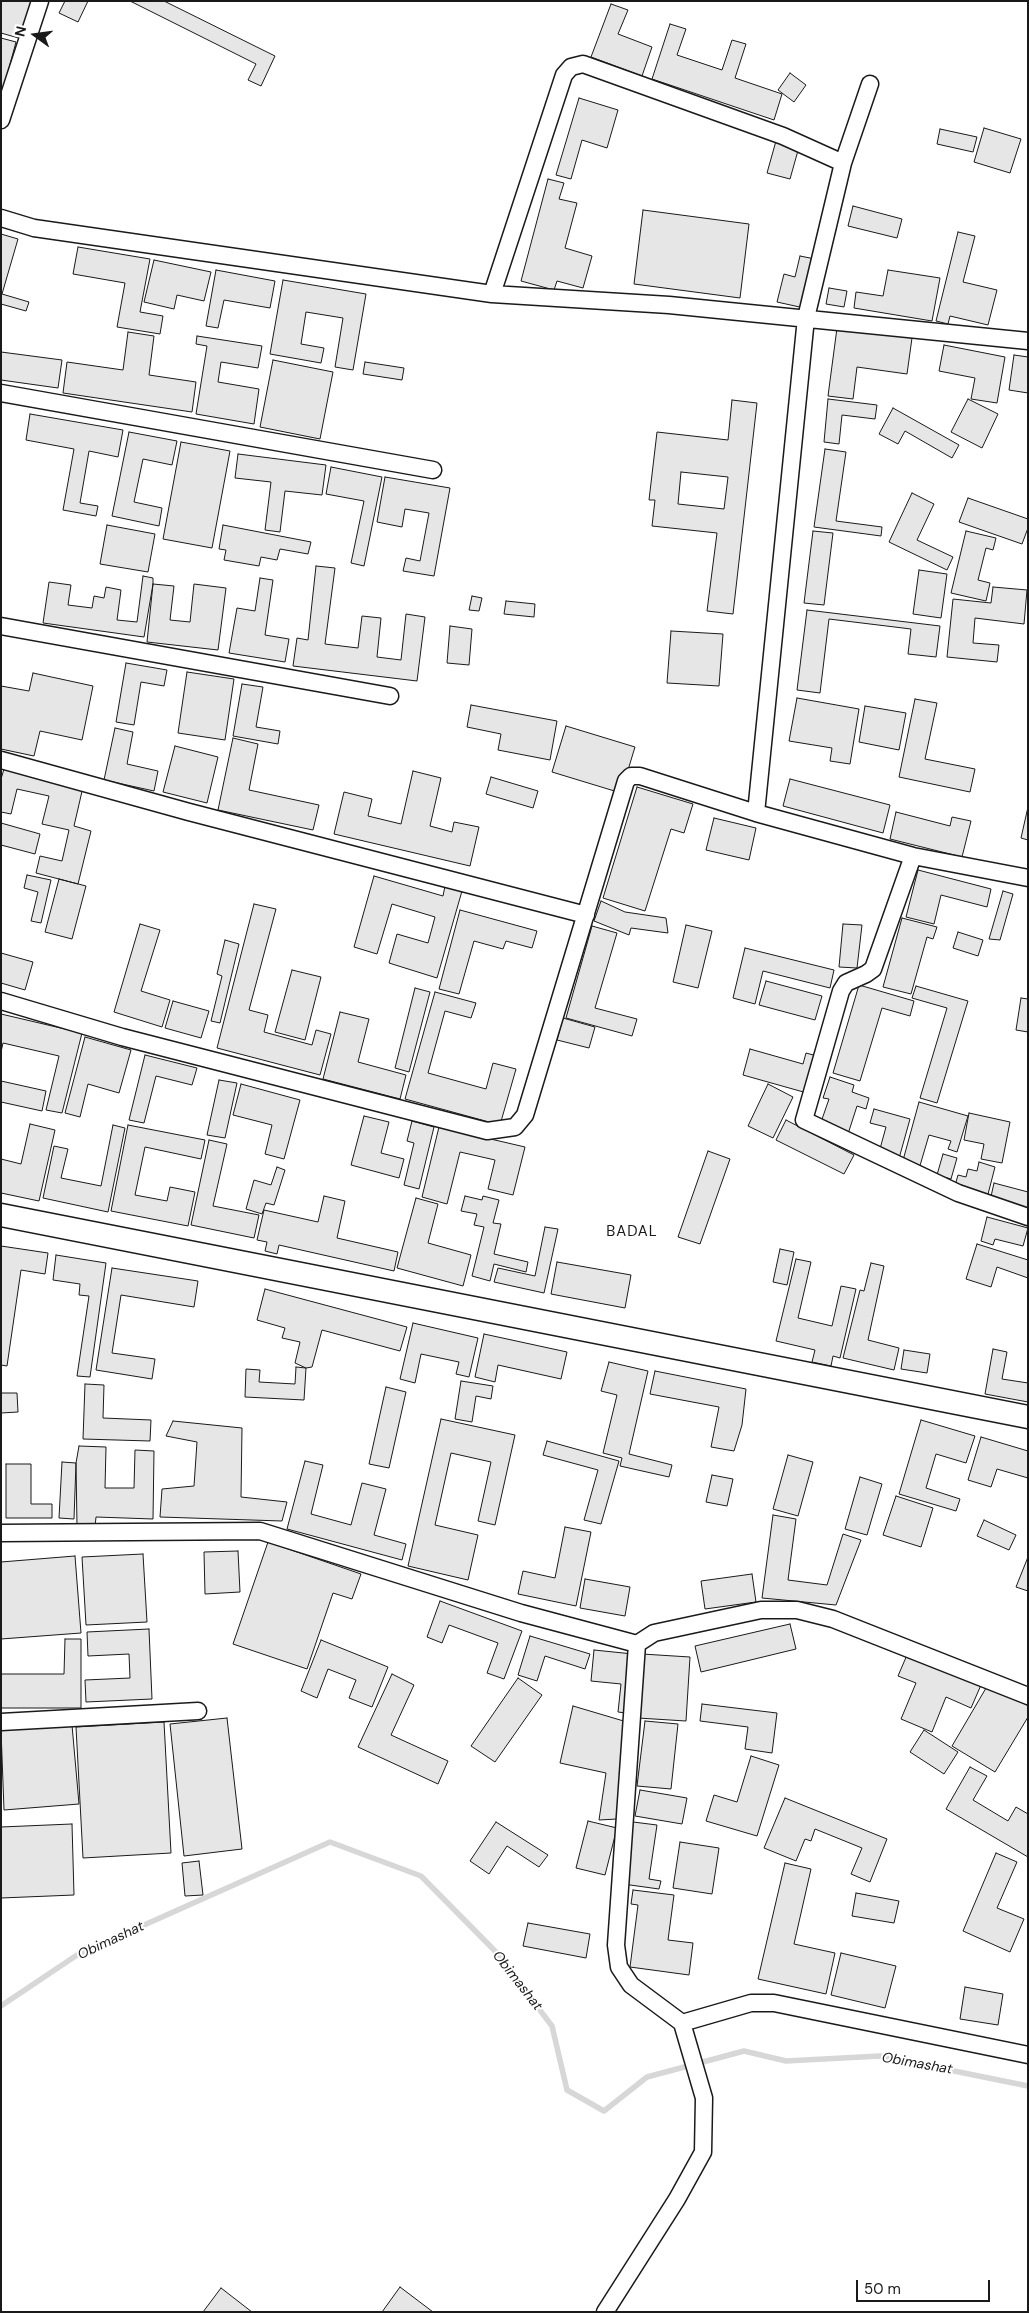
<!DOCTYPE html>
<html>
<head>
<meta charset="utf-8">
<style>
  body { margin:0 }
  #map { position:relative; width:1029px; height:2313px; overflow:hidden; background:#fff; font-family:"DM Sans",sans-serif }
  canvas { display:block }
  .frame { position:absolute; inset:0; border:2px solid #1a1a1a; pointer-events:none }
  .north { position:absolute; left:10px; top:10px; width:50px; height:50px; -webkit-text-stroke:4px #fff; paint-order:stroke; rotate:284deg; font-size:14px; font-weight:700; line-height:20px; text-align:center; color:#1a1a1a }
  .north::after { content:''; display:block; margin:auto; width:18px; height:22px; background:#1a1a1a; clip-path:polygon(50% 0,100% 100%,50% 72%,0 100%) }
  .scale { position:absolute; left:856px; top:2280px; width:134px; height:22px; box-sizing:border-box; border:2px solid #1a1a1a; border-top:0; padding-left:6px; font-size:15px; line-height:18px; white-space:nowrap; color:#1a1a1a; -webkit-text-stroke:4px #fff; paint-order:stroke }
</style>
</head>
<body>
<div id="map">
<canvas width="1029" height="2313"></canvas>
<div class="frame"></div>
<div class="north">N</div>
<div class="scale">50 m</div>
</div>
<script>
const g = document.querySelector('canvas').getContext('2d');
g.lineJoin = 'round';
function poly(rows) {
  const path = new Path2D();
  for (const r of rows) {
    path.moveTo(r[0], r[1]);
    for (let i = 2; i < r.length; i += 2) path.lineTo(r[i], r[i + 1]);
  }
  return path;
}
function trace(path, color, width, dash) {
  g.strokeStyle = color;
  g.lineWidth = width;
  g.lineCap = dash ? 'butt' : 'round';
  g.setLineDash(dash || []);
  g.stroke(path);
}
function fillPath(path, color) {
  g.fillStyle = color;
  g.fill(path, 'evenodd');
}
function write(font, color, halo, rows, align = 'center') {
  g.font = font + ' "DM Sans",sans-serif';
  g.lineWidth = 4;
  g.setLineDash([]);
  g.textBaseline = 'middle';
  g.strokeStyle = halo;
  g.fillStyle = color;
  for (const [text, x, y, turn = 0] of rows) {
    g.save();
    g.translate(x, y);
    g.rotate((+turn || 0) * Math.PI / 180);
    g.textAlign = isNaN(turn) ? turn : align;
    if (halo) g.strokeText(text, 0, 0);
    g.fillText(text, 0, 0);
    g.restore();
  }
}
trace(poly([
  [1,2006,77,1955,330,1842,421,1876,495,1951,552,2026,567,2090,604,2111,647,2077,744,2051,786,2061,880,2056,1028,2086]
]), '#d7d7d7', 5.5);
const building = poly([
  [1,1,33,1,22,39,1,33,1,1],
  [65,1,88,1,78,22,59,13,65,1],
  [130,1,164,1,275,56,261,86,248,80,256,64,130,1],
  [611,4,628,10,618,34,652,47,642,76,591,57,611,4],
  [670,24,686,29,677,55,722,70,732,40,746,44,735,78,782,94,774,120,652,79,670,24],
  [1,38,16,42,1,98,1,38],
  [790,73,806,85,794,102,778,90,790,73],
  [579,98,618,110,607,148,582,140,571,179,556,175,579,98],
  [984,128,1021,139,1010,173,974,162,984,128],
  [940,129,977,137,973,152,937,144,940,129],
  [776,141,799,147,790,179,767,173,776,141],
  [548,179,564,183,559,199,577,203,565,248,592,256,583,288,557,281,554,290,521,281,548,179],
  [853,206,902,219,897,238,848,226,853,206],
  [643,210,749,224,740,298,634,284,643,210],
  [958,232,975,236,963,282,997,290,988,325,950,316,948,324,936,321,958,232],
  [1,234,18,239,2,294,29,302,26,311,1,304,1,234],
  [78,247,150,259,140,312,163,316,160,334,117,327,125,283,73,274,78,247],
  [800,256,815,259,804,308,777,302,784,274,795,277,800,256],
  [154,260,211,272,204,301,177,295,174,309,144,302,154,260],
  [216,270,275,281,270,308,224,300,218,328,206,326,216,270],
  [888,270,940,278,932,321,854,308,856,292,883,296,888,270],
  [283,280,366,294,353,370,335,367,343,318,306,312,301,344,324,348,321,363,270,354,283,280],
  [829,288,847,291,844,307,826,304,829,288],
  [837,328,912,338,907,374,857,367,853,399,828,396,837,328],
  [128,332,154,336,149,375,196,382,192,412,63,393,67,362,123,370,128,332],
  [197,336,262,346,258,368,221,362,218,382,259,389,254,424,196,414,207,346,196,344,197,336],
  [944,345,1005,357,997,403,971,399,975,378,939,371,944,345],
  [1,352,62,360,58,388,1,380,1,352],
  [1014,355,1028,357,1028,393,1009,390,1014,355],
  [273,360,333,372,320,439,260,427,273,360],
  [365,362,404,368,402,380,363,374,365,362],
  [828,399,877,405,875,419,842,415,839,444,824,442,828,399],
  [968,399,998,414,982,448,951,432,968,399],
  [732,400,757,403,733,614,707,611,717,533,652,526,655,500,649,500,657,432,728,440,732,400],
  [681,472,728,477,724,509,678,504,681,472],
  [893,408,959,445,952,458,905,431,898,444,879,434,893,408],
  [30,414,123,430,118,457,89,451,80,503,98,506,96,516,63,510,74,449,26,440,30,414],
  [129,432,177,441,172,465,143,459,134,502,162,508,159,526,112,516,129,432],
  [181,442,230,451,212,548,163,539,181,442],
  [825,449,846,452,836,521,882,527,881,536,814,527,825,449],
  [238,454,326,465,322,495,285,491,280,532,265,530,271,482,235,478,238,454],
  [331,467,382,477,364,566,351,563,364,501,326,494,331,467],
  [385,477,450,488,434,576,403,571,406,558,420,561,429,513,405,509,402,527,377,522,385,477],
  [912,493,934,504,917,540,953,557,947,570,889,542,912,493],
  [968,498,1028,519,1028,528,1022,544,959,522,968,498],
  [107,525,155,534,148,572,100,564,107,525],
  [223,525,311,542,308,554,280,549,277,560,261,557,259,566,224,560,226,550,219,549,223,525],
  [813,531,833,533,824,605,804,603,813,531],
  [966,531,996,538,993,550,986,548,978,580,990,583,986,601,951,593,966,531],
  [316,566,335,568,325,644,358,648,362,616,381,618,377,657,401,660,406,614,425,617,417,681,293,666,297,638,308,640,316,566],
  [919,570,947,574,941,618,913,614,919,570],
  [143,576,153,578,153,584,144,637,43,623,49,582,71,585,68,605,92,608,94,596,104,598,106,587,121,590,117,620,137,622,143,576],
  [260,578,273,580,265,635,289,639,285,662,229,653,237,608,255,611,260,578],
  [153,584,174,586,170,620,190,622,194,584,226,588,218,650,147,642,153,584],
  [993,587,1027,590,1024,624,975,618,973,643,999,645,997,662,947,657,953,599,991,603,993,587],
  [472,596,482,598,479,611,469,610,472,596],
  [506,601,535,604,534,617,504,614,506,601],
  [807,610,940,626,936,657,908,654,911,629,829,619,820,693,797,690,807,610],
  [450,626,472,629,469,665,447,663,450,626],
  [671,631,723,634,719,686,667,683,671,631],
  [126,663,167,670,164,686,141,682,134,725,116,722,126,663],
  [187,672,234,679,225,740,178,733,187,672],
  [33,673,93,686,82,740,40,731,34,756,1,749,1,686,29,691,33,673],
  [242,684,263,687,256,727,280,731,278,744,233,736,242,684],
  [797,698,859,709,850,764,830,761,832,748,789,741,797,698],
  [915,699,937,703,925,759,975,769,970,792,899,777,915,699],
  [471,705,557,721,550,760,498,750,501,734,467,727,471,705],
  [865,706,906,713,899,750,859,742,865,706],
  [566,726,635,747,621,793,552,772,566,726],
  [115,728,133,732,127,764,158,771,154,791,104,780,115,728],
  [233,738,258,744,249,790,319,805,313,830,218,810,233,738],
  [175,746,218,757,207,803,163,792,175,746],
  [4,769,83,787,74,826,91,831,78,884,36,873,40,856,62,861,69,830,42,824,49,796,17,789,11,814,1,812,1,779,4,769],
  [413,771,441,778,430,826,452,832,454,822,479,827,470,866,334,834,344,792,372,799,368,816,401,824,413,771],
  [491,777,538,791,533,808,486,794,491,777],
  [790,779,890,805,883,833,783,806,790,779],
  [637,787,693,804,684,833,671,829,645,911,603,898,637,787],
  [1028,807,1028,840,1021,838,1028,807],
  [896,812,950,826,952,817,971,821,962,857,890,839,896,812],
  [714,818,756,828,749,860,706,850,714,818],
  [1,823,40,834,35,854,1,845,1,823],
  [918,870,991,889,987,907,941,895,934,924,906,917,918,870],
  [27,875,51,880,41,923,31,921,38,892,24,888,27,875],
  [374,876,443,896,445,886,462,891,437,978,389,963,397,934,428,943,435,917,392,904,377,954,354,947,374,876],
  [59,879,86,886,72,939,45,932,59,879],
  [1003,891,1013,894,1000,940,989,939,1003,891],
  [601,901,625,912,666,918,668,933,631,928,629,935,594,921,601,901],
  [254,904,276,909,249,1010,268,1015,264,1032,312,1045,316,1030,331,1034,320,1075,217,1048,254,904],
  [460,910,537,931,532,948,506,941,503,949,474,941,459,994,439,989,460,910],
  [902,918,937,927,933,939,927,937,911,994,883,987,902,918],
  [140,924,160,930,141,991,170,1000,162,1027,114,1012,140,924],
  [843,924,862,925,857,968,839,967,843,924],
  [686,925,712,931,698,988,673,982,686,925],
  [592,926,617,933,595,1008,637,1019,632,1036,566,1018,592,926],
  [958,932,983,940,978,956,953,948,958,932],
  [225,940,239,944,220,1023,211,1021,222,976,217,974,225,940],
  [745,948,834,970,830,988,763,971,755,1004,733,998,745,948],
  [1,953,33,962,25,990,1,983,1,953],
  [292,970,321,977,305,1040,275,1032,292,970],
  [766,981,822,996,815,1020,759,1005,766,981],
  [859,985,914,1001,910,1016,882,1008,860,1081,833,1073,859,985],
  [916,986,968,1001,937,1103,920,1098,947,1008,912,998,916,986],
  [415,988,430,992,409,1072,395,1068,415,988],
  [435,992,476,1003,471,1018,445,1011,428,1073,486,1089,493,1063,516,1069,500,1125,405,1099,435,992],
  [1021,998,1028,999,1028,1032,1016,1030,1021,998],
  [173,1001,209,1011,201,1038,165,1028,173,1001],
  [340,1012,369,1019,358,1062,406,1075,400,1099,323,1079,340,1012],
  [1,1014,82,1033,62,1113,46,1110,59,1056,3,1043,1,1052,1,1014],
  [563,1018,595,1027,589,1048,557,1040,563,1018],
  [85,1037,131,1050,119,1093,88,1084,80,1117,65,1113,85,1037],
  [750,1049,803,1064,806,1053,817,1056,807,1093,743,1075,750,1049],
  [145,1055,197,1068,192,1085,156,1076,144,1123,129,1120,145,1055],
  [830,1077,854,1085,852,1092,869,1098,866,1109,857,1106,848,1134,820,1125,829,1099,823,1098,830,1077],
  [219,1080,237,1083,225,1138,207,1135,219,1080],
  [1,1081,46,1091,42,1111,1,1102,1,1081],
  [241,1084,300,1100,284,1159,265,1154,272,1125,233,1115,241,1084],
  [768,1084,793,1097,773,1138,748,1126,768,1084],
  [919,1102,968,1116,957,1152,948,1149,951,1141,929,1135,919,1169,902,1164,919,1102],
  [874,1109,910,1119,898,1162,878,1156,886,1127,870,1123,874,1109],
  [969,1113,1010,1122,1002,1163,981,1159,984,1144,964,1140,969,1113],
  [364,1116,389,1122,381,1153,404,1159,399,1178,351,1165,364,1116],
  [786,1120,854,1155,844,1174,776,1140,786,1120],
  [412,1121,434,1127,419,1189,404,1185,414,1143,407,1141,412,1121],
  [30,1124,55,1130,39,1201,1,1193,1,1159,21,1164,30,1124],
  [113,1125,125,1128,108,1212,43,1198,54,1146,68,1149,61,1178,101,1186,113,1125],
  [128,1125,205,1140,201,1159,145,1147,135,1195,167,1201,170,1187,195,1192,188,1226,111,1211,128,1125],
  [439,1127,525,1147,513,1195,488,1189,495,1160,460,1152,447,1204,422,1197,439,1127],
  [209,1140,227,1144,213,1206,259,1215,254,1238,191,1225,209,1140],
  [708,1151,730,1159,700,1244,678,1237,708,1151],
  [943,1154,957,1158,951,1179,937,1175,943,1154],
  [979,1162,995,1167,987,1198,954,1189,958,1175,966,1177,968,1169,977,1171,979,1162],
  [277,1167,285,1170,274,1205,266,1203,262,1214,246,1209,254,1180,271,1185,277,1167],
  [994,1183,1028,1192,1028,1210,990,1201,994,1183],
  [324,1196,345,1201,337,1238,398,1252,394,1271,279,1245,277,1254,265,1251,267,1242,257,1240,264,1210,318,1222,324,1196],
  [465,1196,482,1200,483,1196,499,1200,493,1223,501,1224,494,1254,528,1262,526,1272,494,1264,490,1281,472,1276,484,1227,474,1225,477,1214,461,1211,465,1196],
  [416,1198,438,1204,428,1243,471,1255,463,1286,397,1268,416,1198],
  [987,1217,1028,1228,1023,1246,995,1239,993,1245,981,1241,987,1217],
  [545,1227,558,1229,544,1293,494,1282,498,1268,535,1276,545,1227],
  [977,1244,1028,1260,1028,1278,997,1267,991,1287,966,1279,977,1244],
  [1,1246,48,1253,45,1274,21,1270,7,1366,1,1365,1,1246],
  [780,1249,794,1252,787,1285,773,1282,780,1249],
  [56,1255,106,1263,90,1377,77,1376,89,1296,79,1295,80,1284,53,1280,56,1255],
  [796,1259,811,1262,798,1318,832,1326,841,1286,856,1289,840,1358,833,1356,831,1366,812,1362,815,1350,776,1341,796,1259],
  [557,1262,631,1275,625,1308,551,1294,557,1262],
  [871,1263,884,1266,868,1340,899,1348,894,1370,843,1358,860,1290,864,1291,871,1263],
  [112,1268,198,1281,194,1307,121,1295,112,1353,155,1359,152,1379,96,1370,112,1268],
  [265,1289,407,1327,400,1351,322,1330,312,1367,306,1368,295,1363,300,1342,282,1338,285,1328,257,1320,265,1289],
  [413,1323,478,1338,469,1377,456,1374,459,1362,421,1354,415,1383,400,1379,413,1323],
  [484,1334,567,1352,561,1379,498,1365,495,1382,475,1377,484,1334],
  [993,1349,1007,1352,1002,1379,1028,1383,1028,1402,985,1394,993,1349],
  [904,1350,930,1354,927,1373,901,1369,904,1350],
  [609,1362,648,1371,629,1454,672,1465,669,1477,620,1466,622,1458,603,1453,617,1395,601,1391,609,1362],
  [296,1367,306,1368,304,1400,245,1397,246,1369,260,1370,259,1382,295,1384,296,1367],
  [655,1371,746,1389,742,1425,734,1451,711,1447,719,1407,650,1394,655,1371],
  [461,1381,493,1386,491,1399,476,1396,472,1422,455,1419,461,1381],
  [85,1384,104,1385,103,1418,151,1420,150,1441,83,1439,85,1384],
  [386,1387,406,1392,389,1468,369,1464,386,1387],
  [1,1393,17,1393,18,1412,1,1413,1,1393],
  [441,1419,515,1435,495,1525,478,1521,491,1462,451,1453,435,1525,478,1535,468,1580,408,1566,441,1419],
  [921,1420,975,1436,966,1463,936,1454,926,1488,960,1499,956,1511,899,1494,921,1420],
  [173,1421,242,1428,241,1497,287,1502,282,1521,160,1517,162,1489,194,1486,197,1442,166,1436,173,1421],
  [981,1437,1028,1451,1028,1478,997,1469,991,1487,968,1480,981,1437],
  [547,1441,619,1461,601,1524,584,1520,598,1470,543,1455,547,1441],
  [79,1446,106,1447,105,1488,134,1488,135,1450,154,1451,153,1519,96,1517,95,1527,77,1526,76,1463,79,1446],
  [788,1455,813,1462,798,1516,773,1509,788,1455],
  [305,1461,323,1465,311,1514,351,1525,362,1483,386,1489,374,1535,406,1544,402,1560,287,1529,305,1461],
  [62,1462,76,1463,74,1519,59,1518,62,1462],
  [6,1464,31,1464,31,1504,52,1504,52,1518,6,1518,6,1464],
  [712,1475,733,1479,727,1506,706,1502,712,1475],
  [860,1477,882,1484,867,1535,845,1529,860,1477],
  [896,1496,933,1508,921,1547,883,1535,896,1496],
  [773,1515,796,1519,788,1580,827,1585,843,1534,861,1540,836,1605,762,1598,773,1515],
  [984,1520,1016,1535,1009,1550,977,1536,984,1520],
  [565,1527,591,1532,576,1606,518,1594,523,1571,555,1578,565,1527],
  [268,1542,361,1574,352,1599,333,1593,307,1669,233,1644,268,1542],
  [238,1551,240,1592,205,1594,204,1552,238,1551],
  [143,1554,147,1622,86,1625,82,1557,143,1554],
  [75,1556,81,1633,1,1639,1,1562,75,1556],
  [1028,1557,1028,1591,1016,1587,1028,1557],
  [752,1574,756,1602,705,1609,701,1581,752,1574],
  [585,1579,630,1587,625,1616,580,1608,585,1579],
  [440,1601,522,1631,504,1679,487,1673,498,1643,449,1625,442,1643,427,1637,440,1601],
  [790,1624,796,1649,701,1672,695,1646,790,1624],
  [149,1629,152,1699,86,1702,85,1680,130,1678,129,1654,88,1656,87,1632,149,1629],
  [530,1636,590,1654,585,1669,545,1656,537,1681,518,1675,530,1636],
  [65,1639,81,1639,81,1708,1,1708,1,1674,64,1674,65,1639],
  [321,1640,388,1667,372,1707,349,1698,356,1680,328,1669,317,1698,301,1691,321,1640],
  [594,1650,633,1654,626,1713,618,1712,621,1684,591,1681,594,1650],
  [642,1654,690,1657,686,1721,638,1718,642,1654],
  [907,1655,981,1685,971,1708,946,1697,932,1732,901,1719,916,1683,898,1676,907,1655],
  [392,1674,414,1685,391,1735,448,1761,438,1784,358,1747,392,1674],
  [518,1678,542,1695,495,1762,471,1746,518,1678],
  [989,1683,1028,1706,1028,1717,995,1772,952,1746,989,1683],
  [702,1704,777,1713,772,1753,745,1749,748,1727,700,1721,702,1704],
  [573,1706,627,1722,617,1819,599,1820,606,1773,560,1763,573,1706],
  [227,1718,242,1849,184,1856,170,1724,227,1718],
  [645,1721,678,1724,671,1789,637,1786,645,1721],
  [164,1722,171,1853,83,1858,76,1727,164,1722],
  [72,1725,79,1804,4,1810,1,1730,72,1725],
  [924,1730,958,1752,944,1774,910,1752,924,1730],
  [751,1756,779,1765,757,1836,706,1821,714,1795,737,1802,751,1756],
  [970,1767,987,1776,973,1800,1008,1821,1016,1807,1028,1814,1028,1857,946,1809,970,1767],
  [640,1790,687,1798,682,1824,635,1816,640,1790],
  [785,1798,887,1839,870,1882,851,1874,862,1848,815,1829,811,1841,805,1839,796,1861,764,1848,785,1798],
  [588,1821,617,1828,605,1875,576,1868,588,1821],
  [496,1822,548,1855,539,1867,507,1846,489,1874,470,1861,496,1822],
  [633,1822,657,1825,649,1879,661,1881,659,1889,623,1884,633,1822],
  [72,1824,74,1895,1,1898,1,1827,72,1824],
  [680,1842,719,1848,712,1894,673,1888,680,1842],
  [996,1853,1017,1862,997,1908,1024,1919,1010,1952,963,1931,996,1853],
  [199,1861,203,1895,185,1896,182,1863,199,1861],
  [785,1863,811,1869,794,1944,835,1953,826,1994,758,1979,785,1863],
  [633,1890,674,1895,668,1940,693,1943,689,1975,630,1967,638,1905,631,1904,633,1890],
  [856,1893,899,1901,894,1923,852,1916,856,1893],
  [528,1923,590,1934,586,1958,523,1946,528,1923],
  [841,1953,896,1966,885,2008,831,1995,841,1953],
  [965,1987,1003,1994,998,2025,960,2019,965,1987],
  [400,2287,433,2312,382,2312,400,2287],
  [221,2288,252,2312,203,2312,221,2288]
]);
fillPath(building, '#e6e6e6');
trace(building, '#1a1a1a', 1);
const street = poly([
  [1,120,40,1],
  [1,218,34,228,492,294,669,305,1028,341],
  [492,294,564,75,571,67,583,64,783,136,843,163],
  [1,393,433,470],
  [1,626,390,696],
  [1,760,189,812,586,915],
  [756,813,806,318,843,163,870,84],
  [913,856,873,969,866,974,846,983,841,991,804,1120,958,1193,1028,1217],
  [1,1001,122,1037,487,1131,515,1127,525,1115,626,781,631,776,640,776,756,813,913,856,1028,878],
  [1,1533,260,1531,521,1613,637,1644,654,1633,761,1610,797,1610,833,1619,1028,1696],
  [1,1722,198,1711],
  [682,2023,751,2003,774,2003,1028,2055],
  [605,2312,677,2199,703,2152,704,2098,682,2023,631,1985,619,1967,616,1945,637,1644]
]);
const secondary = poly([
  [1,1215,1028,1417]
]);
trace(street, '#1a1a1a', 19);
trace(secondary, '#1a1a1a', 25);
trace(street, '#fff', 16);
trace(secondary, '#fff', 22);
write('italic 14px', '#1a1a1a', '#fff', [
  ["Obimashat",111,1941,-25],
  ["Obimashat",517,1981,52],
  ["Obimashat",917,2064,10]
]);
g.letterSpacing = '1px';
write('15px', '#1a1a1a', '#fff', [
  ["BADAL",632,1232]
]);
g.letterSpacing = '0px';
</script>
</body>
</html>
